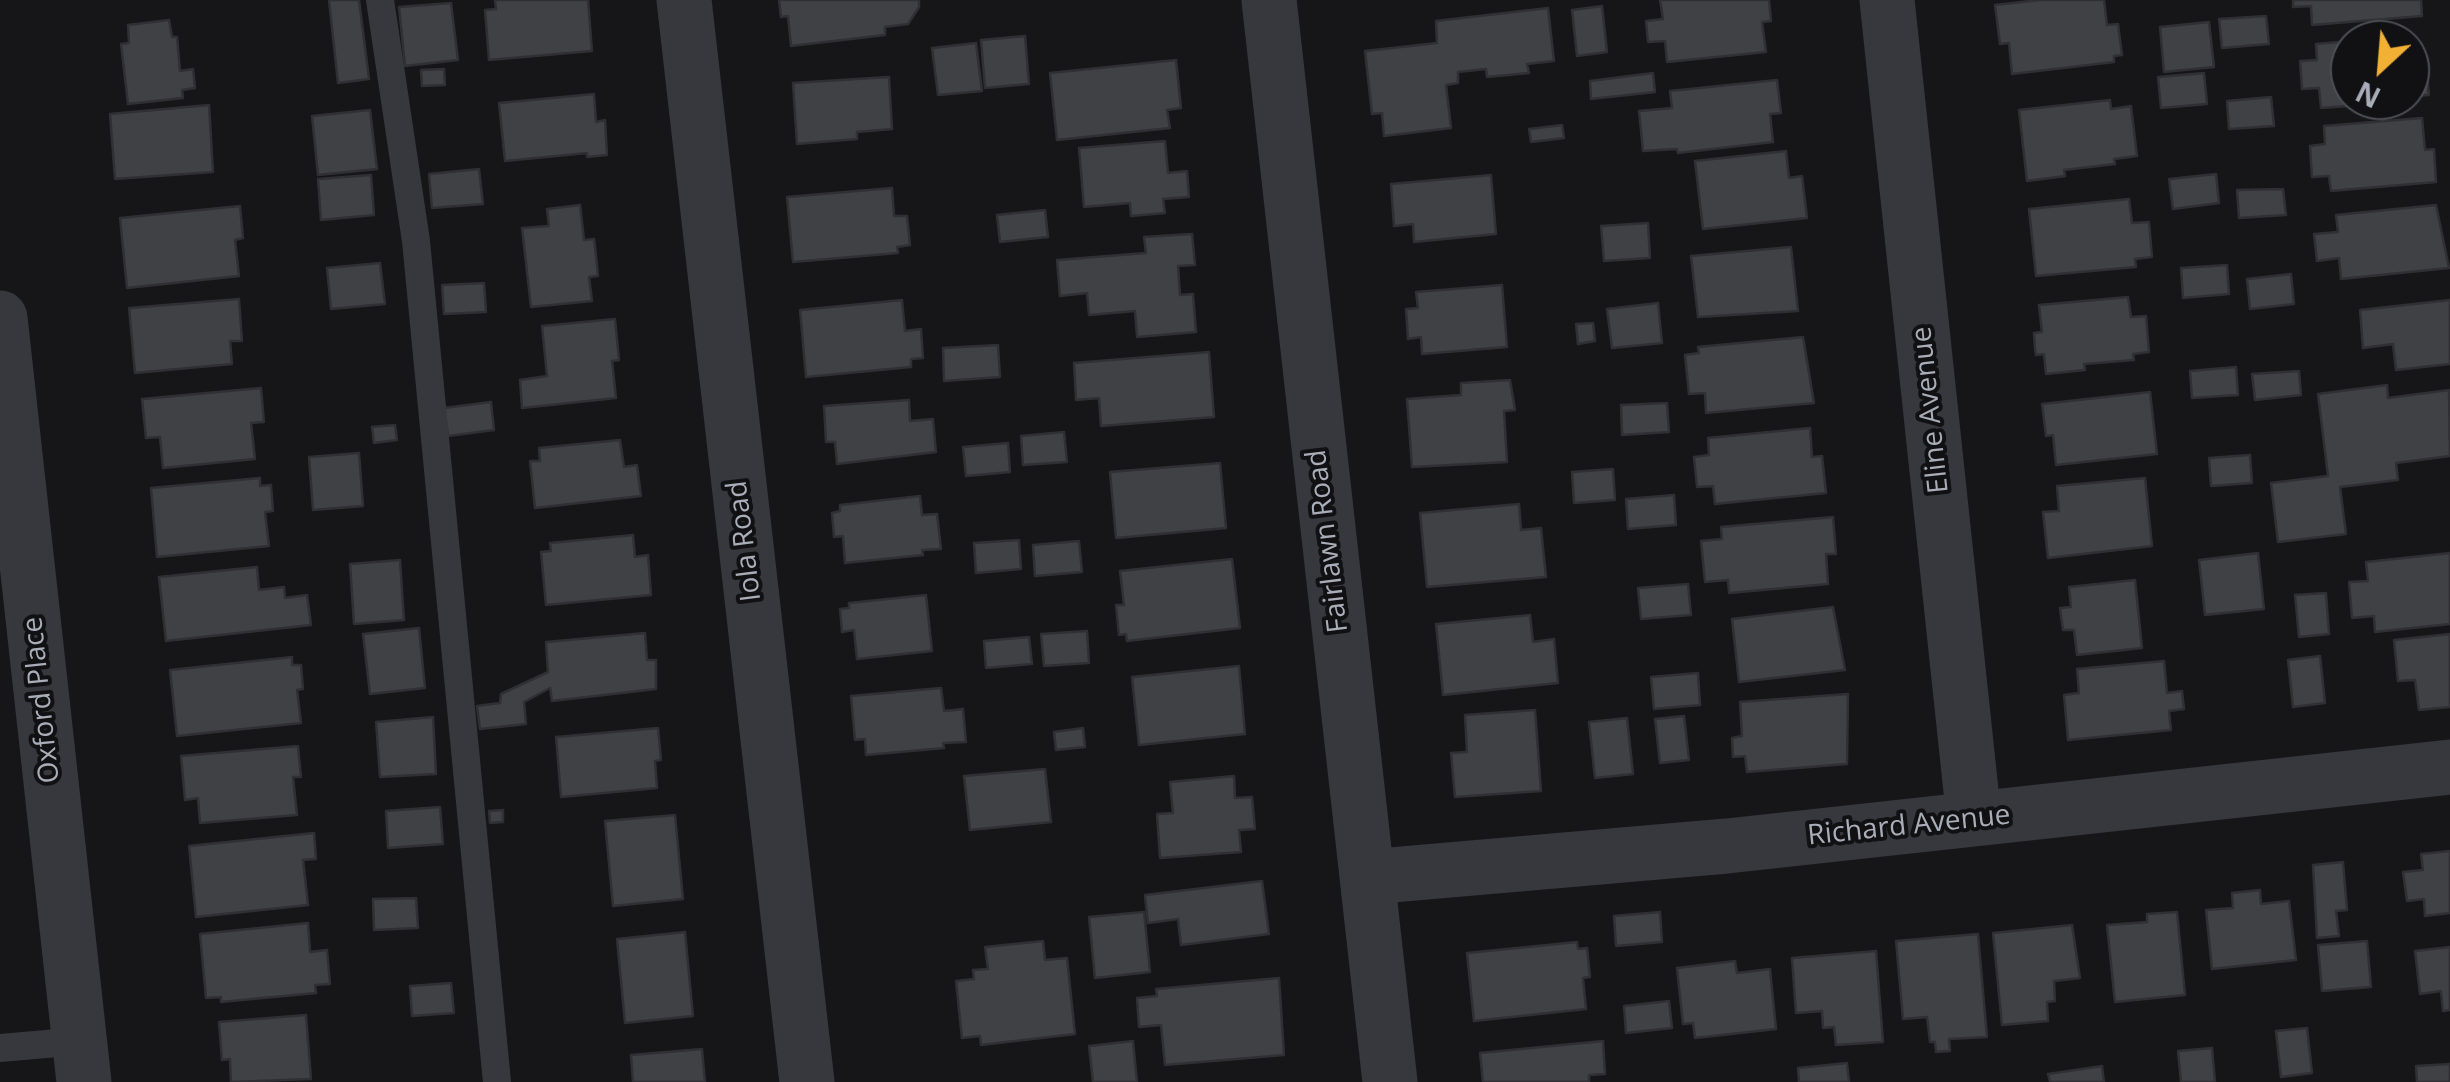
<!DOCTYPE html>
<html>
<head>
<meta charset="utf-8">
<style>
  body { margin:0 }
  #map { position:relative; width:2450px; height:1082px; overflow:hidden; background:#161618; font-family:"Open Sans",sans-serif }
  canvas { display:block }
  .north { position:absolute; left:2330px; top:20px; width:100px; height:100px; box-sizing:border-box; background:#111113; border:2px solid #4d4f55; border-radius:50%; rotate:206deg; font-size:28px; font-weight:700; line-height:40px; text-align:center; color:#a8adb8 }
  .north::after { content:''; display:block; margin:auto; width:35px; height:45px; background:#f2b134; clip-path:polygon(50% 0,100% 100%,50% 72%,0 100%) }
</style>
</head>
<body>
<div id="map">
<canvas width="2450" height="1082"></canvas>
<div class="north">N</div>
</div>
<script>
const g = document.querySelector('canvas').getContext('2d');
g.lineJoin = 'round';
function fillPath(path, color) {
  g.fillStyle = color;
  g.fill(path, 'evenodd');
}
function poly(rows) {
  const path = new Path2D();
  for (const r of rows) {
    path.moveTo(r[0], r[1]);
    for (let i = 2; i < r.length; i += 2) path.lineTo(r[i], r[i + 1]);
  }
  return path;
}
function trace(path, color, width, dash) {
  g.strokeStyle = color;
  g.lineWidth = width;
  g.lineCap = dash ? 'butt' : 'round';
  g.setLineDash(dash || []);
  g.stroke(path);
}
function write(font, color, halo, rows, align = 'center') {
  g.font = font + ' "Open Sans",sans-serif';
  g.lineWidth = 8;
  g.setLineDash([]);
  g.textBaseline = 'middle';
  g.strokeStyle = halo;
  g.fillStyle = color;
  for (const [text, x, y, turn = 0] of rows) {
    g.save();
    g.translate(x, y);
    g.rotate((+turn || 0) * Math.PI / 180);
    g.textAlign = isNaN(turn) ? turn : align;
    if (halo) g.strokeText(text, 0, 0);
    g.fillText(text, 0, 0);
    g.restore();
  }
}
const building = poly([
  [329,0,359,0,369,79,338,83,329,0],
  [495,0,588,0,592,51,489,60,485,10,496,9,495,0],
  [779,0,919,0,919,7,908,24,885,27,885,35,791,46,788,16,781,17,779,0],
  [1660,0,1769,0,1771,21,1762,22,1766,52,1667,62,1665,41,1648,42,1646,21,1663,19,1660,0],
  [2040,0,2104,0,2107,25,2118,24,2122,55,2114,56,2114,62,2012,74,2009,43,2000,44,1995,5,2040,0],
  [2293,0,2421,0,2422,16,2312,25,2311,6,2293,7,2293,0],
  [451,3,458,60,405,66,399,7,451,3],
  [1602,6,1607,52,1577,56,1572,10,1602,6],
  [1548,8,1554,61,1527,64,1529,73,1487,77,1486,69,1458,72,1458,83,1446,85,1451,128,1384,136,1382,113,1372,114,1365,51,1437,43,1436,21,1548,8],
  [2266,16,2269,44,2222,48,2219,19,2266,16],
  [169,20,172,37,177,37,180,71,193,69,195,88,182,90,183,98,128,104,121,44,129,43,128,25,169,20],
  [2209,22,2214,67,2164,72,2160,27,2209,22],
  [1025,36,1029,84,985,88,981,40,1025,36],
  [2415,36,2418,64,2426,64,2429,95,2410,96,2410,40,2366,40,2415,36],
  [2350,41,2350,100,2377,100,2377,104,2321,108,2319,88,2302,89,2300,61,2317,60,2316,44,2350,41],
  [976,43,982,91,938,95,932,48,976,43],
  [1176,60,1181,108,1167,110,1170,128,1057,140,1050,73,1176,60],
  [444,69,445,85,422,86,421,70,444,69],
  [1653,73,1655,92,1591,99,1590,81,1653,73],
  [2204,73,2207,104,2161,108,2158,77,2204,73],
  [889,77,892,129,857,132,857,139,797,144,793,83,889,77],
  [1777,80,1781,113,1770,114,1773,142,1678,153,1677,149,1643,151,1639,111,1672,108,1670,91,1777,80],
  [594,94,596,122,605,120,607,155,587,157,587,153,505,161,499,103,594,94],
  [2271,97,2274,126,2229,129,2227,101,2271,97],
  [2110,100,2111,109,2131,106,2137,156,2114,159,2115,164,2064,170,2065,176,2027,181,2019,110,2110,100],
  [209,105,213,172,115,179,110,114,209,105],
  [370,110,377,169,318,175,312,116,370,110],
  [2422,118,2425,150,2434,149,2436,182,2331,191,2329,176,2312,177,2310,146,2325,144,2324,126,2422,118],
  [1562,125,1564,138,1531,142,1529,129,1562,125],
  [1165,141,1168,173,1187,171,1189,197,1163,199,1165,213,1131,216,1130,203,1084,207,1079,148,1165,141],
  [1786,151,1789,178,1802,176,1807,218,1703,229,1695,161,1786,151],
  [479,169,483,204,432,208,429,174,479,169],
  [2216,174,2219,203,2173,209,2169,179,2216,174],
  [371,175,374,215,321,220,318,179,371,175],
  [1491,175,1496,234,1414,242,1413,224,1394,226,1391,184,1491,175],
  [892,188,894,216,907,216,910,245,897,247,898,253,793,262,787,197,892,188],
  [2283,189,2286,215,2239,218,2237,190,2283,189],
  [2129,199,2132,223,2149,222,2152,257,2135,259,2136,267,2036,276,2029,209,2129,199],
  [580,205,584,240,594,239,596,256,598,276,589,277,592,301,531,307,522,228,549,226,547,209,580,205],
  [2436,205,2449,268,2341,279,2339,258,2317,261,2314,234,2338,232,2336,215,2436,205],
  [240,206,243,238,235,240,239,276,127,288,120,218,240,206],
  [1045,210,1048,237,1000,242,997,215,1045,210],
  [1648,223,1650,258,1604,261,1601,226,1648,223],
  [1192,234,1195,265,1178,266,1180,295,1193,294,1196,332,1137,337,1135,311,1089,315,1087,293,1060,296,1057,260,1146,253,1144,237,1192,234],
  [1791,247,1798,311,1698,317,1691,256,1791,247],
  [380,263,385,304,331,309,327,268,380,263],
  [2227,265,2229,294,2183,298,2181,268,2227,265],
  [2291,274,2294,304,2250,309,2247,279,2291,274],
  [484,283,486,312,444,314,442,285,484,283],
  [1502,285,1507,347,1422,354,1421,337,1408,339,1406,309,1418,308,1416,292,1502,285],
  [2128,297,2131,317,2146,316,2149,352,2133,354,2134,360,2084,364,2085,370,2046,374,2044,354,2036,355,2035,349,2034,333,2042,332,2039,305,2128,297],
  [239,299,242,341,230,341,232,364,135,373,129,308,239,299],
  [902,300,905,331,921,329,923,358,911,359,911,367,806,377,800,310,902,300],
  [2450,300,2450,364,2396,370,2393,344,2363,348,2360,310,2450,300],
  [1658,303,1662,343,1612,348,1607,309,1658,303],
  [615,319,619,360,612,361,616,398,522,408,520,380,547,376,542,326,615,319],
  [1593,323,1595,341,1578,344,1576,324,1593,323],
  [1803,337,1814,403,1706,413,1705,393,1689,394,1685,355,1699,353,1698,347,1803,337],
  [998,345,1000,377,944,381,943,348,998,345],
  [1209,352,1214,417,1101,426,1099,398,1076,400,1074,363,1209,352],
  [2236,367,2238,395,2192,398,2190,371,2236,367],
  [2299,371,2301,395,2255,400,2252,374,2299,371],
  [1510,380,1515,410,1504,411,1507,462,1412,467,1407,399,1461,395,1461,383,1510,380],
  [2387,385,2388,398,2449,390,2450,456,2396,463,2398,480,2340,487,2346,534,2278,542,2271,483,2328,476,2318,394,2387,385],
  [261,388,264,422,251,423,255,459,163,468,160,437,146,438,142,399,261,388],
  [2150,392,2157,454,2056,465,2053,435,2046,436,2042,404,2150,392],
  [909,400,910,421,933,419,936,452,837,464,835,442,826,442,824,406,909,400],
  [491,402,494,430,448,436,444,408,491,402],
  [1667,403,1669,432,1622,435,1621,405,1667,403],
  [395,425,397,440,374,443,372,427,395,425],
  [1810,428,1812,457,1822,456,1826,493,1715,504,1713,486,1697,487,1694,457,1709,455,1708,438,1810,428],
  [1064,432,1067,462,1023,465,1021,436,1064,432],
  [620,440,624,467,637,465,641,496,535,508,530,461,540,461,539,448,620,440],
  [1008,443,1010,472,966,476,963,447,1008,443],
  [359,453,363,506,313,510,309,457,359,453],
  [2250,455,2252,483,2211,486,2209,458,2250,455],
  [1220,463,1226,528,1116,538,1110,472,1220,463],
  [1613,469,1615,500,1574,503,1572,472,1613,469],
  [260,478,260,486,271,485,273,511,265,512,269,546,157,557,151,488,260,478],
  [2145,478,2152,546,2048,558,2043,512,2059,511,2057,486,2145,478],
  [1674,495,1676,525,1628,529,1626,499,1674,495],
  [920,496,922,515,937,514,941,549,922,550,923,555,845,563,843,536,834,537,832,513,840,511,840,505,920,496],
  [1519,504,1521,530,1541,528,1546,577,1427,587,1420,513,1519,504],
  [1833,517,1836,554,1826,554,1828,584,1729,593,1728,580,1705,582,1701,541,1722,539,1721,527,1833,517],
  [633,535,635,557,648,555,651,595,546,605,541,552,551,551,550,543,633,535],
  [1019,540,1021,569,976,573,974,543,1019,540],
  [1079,541,1082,572,1035,576,1033,545,1079,541],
  [2258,553,2264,609,2205,615,2199,560,2258,553],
  [2450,553,2450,624,2375,632,2374,616,2352,618,2349,582,2368,581,2366,562,2450,553],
  [1232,559,1240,628,1127,641,1126,634,1119,635,1116,605,1124,605,1120,571,1232,559],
  [400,560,404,620,354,624,350,564,400,560],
  [257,567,259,590,284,587,285,598,307,595,311,625,166,641,159,577,257,567],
  [2135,580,2142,648,2077,655,2074,630,2063,630,2061,616,2060,608,2071,607,2069,587,2135,580],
  [1688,584,1691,615,1641,619,1638,588,1688,584],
  [2326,593,2329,634,2299,637,2295,595,2326,593],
  [926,595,932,651,857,659,854,630,842,632,840,609,849,608,849,603,926,595],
  [1833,607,1845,670,1739,682,1732,619,1833,607],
  [1530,615,1533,642,1554,639,1558,683,1443,695,1436,624,1530,615],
  [419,628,425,688,370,694,363,634,419,628],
  [1087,631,1089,663,1044,666,1041,634,1087,631],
  [645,633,647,660,656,660,656,689,552,701,550,688,524,702,526,724,480,729,477,706,500,703,501,694,548,672,546,642,645,633],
  [2450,634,2450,707,2419,710,2415,680,2398,681,2394,640,2450,634],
  [1029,637,1032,664,986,668,984,641,1029,637],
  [2320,656,2325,703,2293,707,2288,660,2320,656],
  [292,657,292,665,301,665,303,689,297,690,301,723,177,736,170,670,292,657],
  [2164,661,2167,693,2182,691,2184,709,2169,711,2171,730,2068,740,2064,695,2079,693,2077,669,2164,661],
  [1239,666,1245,734,1139,745,1132,677,1239,666],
  [1698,673,1700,705,1654,709,1651,677,1698,673],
  [941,688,944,711,963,709,966,742,943,743,944,748,866,755,865,739,855,740,851,696,941,688],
  [1848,694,1847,764,1747,772,1745,756,1733,757,1732,738,1742,736,1740,702,1848,694],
  [1535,710,1541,791,1455,797,1451,753,1467,752,1465,715,1535,710],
  [1684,716,1689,760,1660,763,1655,719,1684,716],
  [433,717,436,774,380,777,376,722,433,717],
  [1627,718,1633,774,1595,778,1589,722,1627,718],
  [658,728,661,760,655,761,657,788,561,797,556,737,658,728],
  [1083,728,1085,747,1056,750,1054,732,1083,728],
  [298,746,301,777,293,777,297,815,200,823,198,798,185,800,181,756,298,746],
  [1045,769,1051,822,970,830,964,776,1045,769],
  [1234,776,1235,798,1252,797,1255,829,1239,830,1241,852,1160,858,1157,814,1173,813,1170,782,1234,776],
  [440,807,443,844,388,848,386,811,440,807],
  [503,810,503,822,490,823,489,811,503,810],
  [675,815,683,899,613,906,605,821,675,815],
  [314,833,316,859,303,860,308,905,196,917,189,846,314,833],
  [2450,851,2450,913,2425,916,2424,899,2407,901,2403,872,2423,870,2421,854,2450,851],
  [2343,862,2347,910,2336,911,2339,936,2317,938,2313,865,2343,862],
  [1262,881,1269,934,1181,945,1178,919,1148,923,1145,895,1262,881],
  [2260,890,2261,904,2289,901,2296,960,2212,969,2206,910,2233,908,2232,893,2260,890],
  [416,898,418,928,374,930,373,899,416,898],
  [1144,912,1150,972,1095,978,1089,917,1144,912],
  [1660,912,1662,942,1616,946,1614,916,1660,912],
  [2177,912,2185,995,2115,1002,2107,925,2147,922,2147,914,2177,912],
  [308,923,310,952,327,950,330,984,315,985,316,993,221,1002,221,997,206,998,200,934,308,923],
  [2072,925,2080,978,2054,981,2055,1001,2047,1002,2048,1021,2002,1025,1993,933,2072,925],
  [685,932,693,1016,625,1023,617,939,685,932],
  [1978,934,1987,1037,1949,1039,1950,1051,1936,1052,1935,1042,1930,1042,1927,1017,1903,1019,1896,941,1978,934],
  [1043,941,1045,960,1067,958,1075,1034,981,1045,980,1036,962,1038,956,981,974,979,973,970,988,969,985,947,1043,941],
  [2367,941,2371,987,2322,991,2318,945,2367,941],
  [1577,942,1578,949,1587,948,1590,977,1583,978,1586,1009,1474,1021,1467,953,1577,942],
  [2450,947,2450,1010,2443,1011,2441,991,2420,994,2415,951,2450,947],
  [1876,951,1883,1042,1836,1045,1834,1027,1823,1028,1822,1011,1796,1013,1792,958,1876,951],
  [1735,961,1737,973,1770,969,1776,1029,1695,1038,1693,1023,1683,1024,1677,968,1735,961],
  [1279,978,1284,1055,1165,1065,1161,1025,1139,1027,1137,998,1157,996,1156,989,1279,978],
  [451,983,454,1013,412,1016,410,986,451,983],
  [1669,1001,1672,1028,1626,1033,1624,1006,1669,1001],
  [306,1015,311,1079,231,1082,230,1059,222,1060,219,1022,306,1015],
  [2307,1028,2312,1073,2281,1077,2276,1031,2307,1028],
  [1133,1041,1137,1082,1093,1082,1089,1046,1133,1041],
  [1603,1041,1605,1074,1589,1075,1589,1082,1483,1082,1480,1053,1603,1041],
  [2212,1048,2215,1082,2181,1082,2178,1051,2212,1048],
  [702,1049,705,1082,633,1082,631,1055,702,1049],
  [1847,1063,1849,1082,1799,1082,1798,1068,1847,1063],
  [2450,1064,2450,1082,2417,1082,2416,1066,2450,1064],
  [2102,1066,2104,1082,2050,1082,2048,1074,2102,1066]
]);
fillPath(building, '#404145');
trace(building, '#303034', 2.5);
trace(poly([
  [380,0,416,241,497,1082],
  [0,1048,80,1041]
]), '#37383d', 28);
trace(poly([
  [684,0,807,1082],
  [1269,0,1390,1082],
  [1887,0,1974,819],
  [0,318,84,1082],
  [1368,877,1727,846,2450,767]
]), '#37383d', 55);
write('28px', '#a8adb8', '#111113', [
  ["Eline Avenue",1931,410,-96],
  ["Iola Road",745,541,-97],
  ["Fairlawn Road",1328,541,-97],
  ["Oxford Place",42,700,-96],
  ["Richard Avenue",1909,826,-6]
]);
</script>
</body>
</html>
